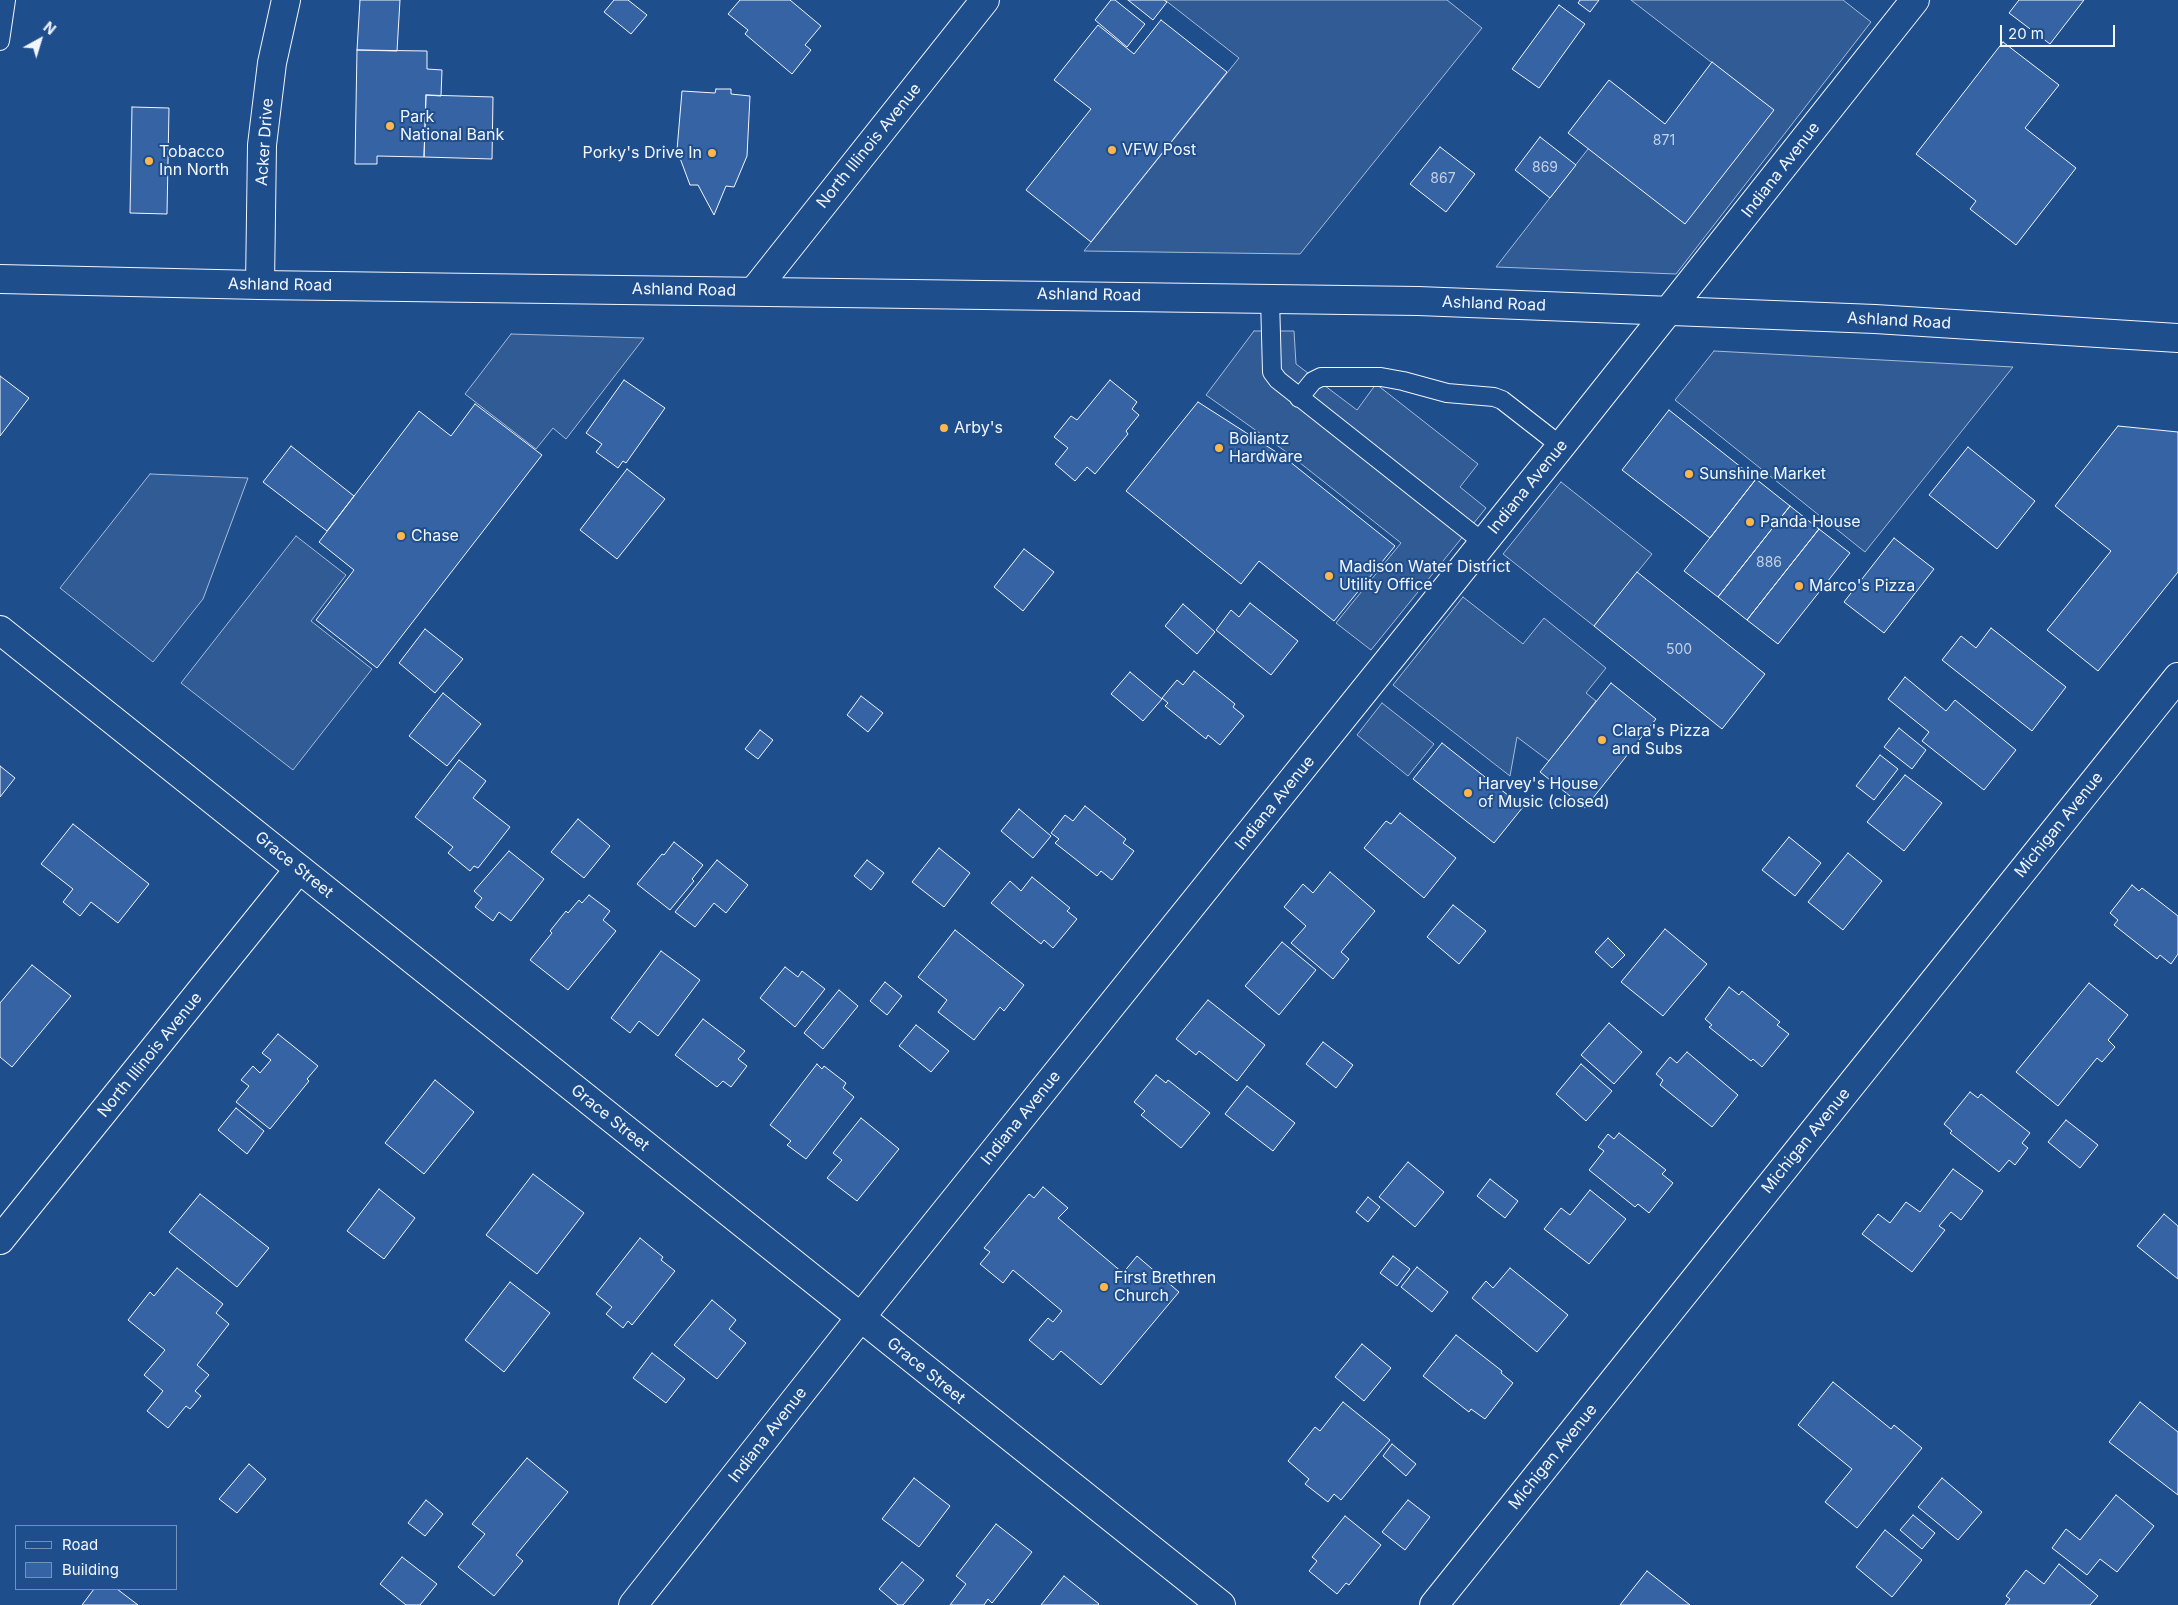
<!DOCTYPE html>
<html>
<head>
<meta charset="utf-8">
<style>
  body { margin:0 }
  #map { position:relative; width:2178px; height:1605px; overflow:hidden; background:#1f4e8c; font-family:Inter,sans-serif }
  canvas { display:block }
  .legend { position:absolute; left:15px; top:1525px; width:162px; height:65px; box-sizing:border-box; background:#1f4e8c; border:1px solid #7391ba; margin:0; padding:6px 9px; list-style:none; font-size:15px; color:#f2f6ff }
  .legend li { display:flex; align-items:center; gap:10px; height:25px }
  .legend b { width:25px; border:1px solid #7391ba }
  .north { position:absolute; left:15px; top:15px; width:50px; height:50px; -webkit-text-stroke:4px #1f4e8c; paint-order:stroke; rotate:39deg; font-size:14px; font-weight:700; line-height:20px; text-align:center; color:#f2f6ff }
  .north::after { content:''; display:block; margin:auto; width:18px; height:22px; background:#f2f6ff; clip-path:polygon(50% 0,100% 100%,50% 72%,0 100%) }
  .scale { position:absolute; left:2000px; top:25px; width:115px; height:22px; box-sizing:border-box; border:2px solid #f2f6ff; border-top:0; padding-left:6px; font-size:15px; line-height:18px; white-space:nowrap; color:#f2f6ff; -webkit-text-stroke:4px #1f4e8c; paint-order:stroke }
</style>
</head>
<body>
<div id="map">
<canvas width="2178" height="1605"></canvas>
<ul class="legend">
<li><b style="height:6px;background:#1f4e8c"></b>Road</li>
<li><b style="height:14px;background:#3563a3"></b>Building</li>
</ul>
<div class="north">N</div>
<div class="scale">20 m</div>
</div>
<script>
const g = document.querySelector('canvas').getContext('2d');
g.lineJoin = 'round';
function fillPath(path, color) {
  g.fillStyle = color;
  g.fill(path, 'evenodd');
}
function poly(rows) {
  const path = new Path2D();
  for (const r of rows) {
    path.moveTo(r[0], r[1]);
    for (let i = 2; i < r.length; i += 2) path.lineTo(r[i], r[i + 1]);
  }
  return path;
}
function trace(path, color, width, dash) {
  g.strokeStyle = color;
  g.lineWidth = width;
  g.lineCap = dash ? 'butt' : 'round';
  g.setLineDash(dash || []);
  g.stroke(path);
}
function write(font, color, halo, rows, align = 'center') {
  g.font = font + ' Inter,sans-serif';
  g.lineWidth = 4;
  g.setLineDash([]);
  g.textBaseline = 'middle';
  g.strokeStyle = halo;
  g.fillStyle = color;
  for (const [text, x, y, turn = 0] of rows) {
    g.save();
    g.translate(x, y);
    g.rotate((+turn || 0) * Math.PI / 180);
    g.textAlign = isNaN(turn) ? turn : align;
    if (halo) g.strokeText(text, 0, 0);
    g.fillText(text, 0, 0);
    g.restore();
  }
}
const parking = poly([
  [1165,0,1447,0,1482,28,1300,254,1084,251,1239,58,1165,0],
  [1631,0,1843,0,1871,22,1676,274,1496,267,1588,149,1773,110,1631,0],
  [1254,331,1294,331,1296,364,1357,410,1376,384,1478,464,1460,487,1486,508,1371,650,1336,623,1401,543,1285,451,1206,395,1254,331],
  [511,334,644,338,566,439,553,428,536,449,465,394,511,334],
  [1714,351,2013,367,1865,552,1675,400,1714,351],
  [150,474,248,478,203,599,153,662,60,588,150,474],
  [1561,482,1652,554,1594,626,1503,554,1561,482],
  [296,536,346,575,311,621,372,669,293,770,181,683,296,536],
  [1463,597,1523,644,1544,618,1606,668,1586,693,1596,701,1549,761,1517,737,1510,776,1393,685,1463,597],
  [1382,703,1434,744,1408,776,1357,735,1382,703]
]);
fillPath(parking, '#305b95');
trace(parking, '#a8bbd7', 1);
const building = poly([
  [360,0,400,0,397,51,357,50,360,0],
  [614,0,628,0,647,15,631,34,604,12,614,0],
  [740,0,790,0,821,26,805,45,811,50,792,74,745,34,748,30,728,14,740,0],
  [1111,0,1115,0,1145,24,1127,47,1095,20,1111,0],
  [1128,0,1164,0,1167,2,1153,20,1128,0],
  [1580,0,1599,0,1590,12,1578,3,1580,0],
  [2019,0,2084,0,2050,44,2009,13,2019,0],
  [1559,5,1585,24,1539,88,1512,69,1559,5],
  [1161,20,1227,72,1091,242,1026,190,1091,109,1054,80,1098,25,1134,54,1161,20],
  [2003,42,2059,85,2025,128,2076,168,2016,245,1970,209,1976,201,1916,154,2003,42],
  [357,50,427,51,427,69,442,70,441,96,426,95,424,157,377,156,377,164,355,164,357,50],
  [1712,62,1774,110,1685,224,1568,133,1609,80,1665,124,1712,62],
  [716,89,731,89,731,94,750,96,747,156,734,187,726,186,714,215,698,185,690,185,677,150,682,91,715,93,716,89],
  [426,95,493,97,492,159,424,157,426,95],
  [132,107,169,108,167,214,130,213,132,107],
  [1540,137,1576,165,1550,198,1515,170,1540,137],
  [1440,147,1475,174,1446,212,1410,184,1440,147],
  [0,376,29,398,0,436,0,376],
  [624,380,665,408,626,463,623,461,618,468,596,452,602,444,586,433,624,380],
  [1110,380,1137,402,1132,409,1139,415,1126,431,1128,434,1095,474,1087,467,1075,481,1055,464,1068,448,1054,437,1071,416,1077,420,1110,380],
  [1198,402,1284,457,1395,546,1334,621,1259,561,1241,584,1126,491,1198,402],
  [475,404,542,455,377,668,316,620,354,570,319,542,419,411,451,436,475,404],
  [1669,410,1756,479,1710,538,1622,470,1669,410],
  [2118,426,2178,432,2178,572,2098,671,2047,630,2111,551,2055,506,2118,426],
  [291,446,354,496,327,531,263,482,291,446],
  [1968,447,2035,501,1997,549,1929,495,1968,447],
  [627,469,665,499,617,559,580,530,627,469],
  [1756,479,1790,506,1718,597,1684,571,1756,479],
  [1790,506,1819,529,1747,620,1718,597,1790,506],
  [1819,529,1850,553,1778,644,1747,620,1819,529],
  [1894,538,1934,569,1884,633,1844,602,1894,538],
  [1024,549,1054,572,1023,611,994,587,1024,549],
  [1637,572,1765,674,1722,729,1594,626,1637,572],
  [1250,603,1298,641,1271,675,1216,630,1231,610,1239,617,1250,603],
  [1183,604,1215,632,1197,654,1165,626,1183,604],
  [1991,628,2066,687,2032,731,1942,660,1961,636,1976,648,1991,628],
  [425,629,463,659,435,693,399,663,425,629],
  [1194,671,1235,704,1233,707,1244,716,1220,745,1208,735,1206,739,1165,706,1168,703,1162,698,1177,680,1183,685,1194,671],
  [1130,672,1162,699,1143,721,1111,694,1130,672],
  [1905,677,1946,711,1955,700,2016,750,1984,790,1922,741,1929,732,1888,699,1905,677],
  [1611,683,1656,719,1585,808,1540,772,1611,683],
  [443,693,481,724,447,766,409,736,443,693],
  [861,696,883,713,868,732,847,715,861,696],
  [1899,728,1926,750,1912,769,1884,747,1899,728],
  [760,730,773,740,758,759,745,749,760,730],
  [1442,743,1523,807,1494,843,1413,779,1442,743],
  [1880,755,1898,769,1874,800,1856,786,1880,755],
  [459,760,486,781,473,798,510,827,478,868,474,866,470,871,448,853,453,847,415,817,459,760],
  [0,766,15,778,0,797,0,766],
  [1905,775,1942,803,1904,851,1867,822,1905,775],
  [1085,806,1126,839,1123,843,1134,851,1112,880,1101,871,1097,876,1055,843,1059,839,1051,833,1065,815,1073,821,1085,806],
  [1019,809,1051,836,1033,858,1001,831,1019,809],
  [1400,813,1456,858,1424,898,1364,848,1386,821,1391,824,1400,813],
  [578,819,610,846,584,878,551,852,578,819],
  [73,824,149,884,118,923,91,902,80,916,63,902,73,889,41,864,73,824],
  [1789,837,1821,863,1795,896,1762,870,1789,837],
  [674,842,703,865,692,879,694,881,670,910,637,884,662,854,664,855,674,842],
  [939,848,970,873,944,907,912,882,939,848],
  [509,851,544,879,511,921,499,912,493,921,475,907,482,898,474,891,509,851],
  [1848,853,1882,881,1843,930,1808,902,1848,853],
  [717,860,748,885,726,913,714,903,695,927,675,912,717,860],
  [867,860,884,873,871,890,854,876,867,860],
  [1330,872,1375,911,1341,952,1349,959,1333,979,1291,943,1306,926,1284,907,1303,884,1313,893,1330,872],
  [1032,877,1070,908,1067,911,1077,919,1053,948,1044,940,1041,944,991,903,1010,881,1021,891,1032,877],
  [2132,885,2139,891,2142,888,2178,916,2178,954,2171,964,2160,955,2157,959,2114,925,2118,920,2110,913,2132,885],
  [589,895,610,911,603,920,616,931,568,990,530,960,552,933,550,931,566,911,568,913,579,900,582,903,589,895],
  [1453,905,1486,931,1459,964,1427,937,1453,905],
  [1665,929,1707,964,1663,1016,1621,982,1665,929],
  [955,930,1024,985,1004,1011,1000,1007,974,1040,938,1012,947,1000,918,977,955,930],
  [1608,938,1625,955,1612,968,1595,952,1608,938],
  [1282,942,1316,970,1279,1015,1245,986,1282,942],
  [661,951,700,980,658,1036,639,1021,630,1033,611,1018,661,951],
  [32,965,71,996,12,1067,0,1057,0,1003,32,965],
  [785,967,798,977,802,971,825,989,795,1027,760,998,785,967],
  [885,982,902,996,887,1015,870,1001,885,982],
  [2089,983,2128,1015,2108,1040,2115,1047,2102,1062,2097,1058,2058,1106,2016,1072,2089,983],
  [1729,987,1739,995,1742,991,1780,1022,1777,1025,1789,1034,1762,1067,1753,1059,1751,1061,1709,1027,1712,1025,1705,1019,1729,987],
  [839,990,858,1006,823,1049,804,1033,839,990],
  [1208,1000,1265,1045,1237,1081,1199,1051,1196,1055,1176,1039,1208,1000],
  [703,1019,745,1051,738,1059,747,1066,731,1087,723,1081,717,1087,675,1055,703,1019],
  [1609,1023,1642,1052,1614,1084,1581,1055,1609,1023],
  [916,1025,949,1051,931,1072,899,1046,916,1025],
  [278,1034,318,1066,307,1079,309,1081,270,1129,236,1102,249,1086,241,1080,253,1066,260,1073,271,1060,262,1053,278,1034],
  [1323,1042,1353,1065,1336,1088,1306,1064,1323,1042],
  [1687,1052,1738,1095,1712,1127,1660,1085,1663,1080,1656,1074,1670,1057,1677,1063,1687,1052],
  [817,1064,822,1069,824,1066,846,1083,843,1088,854,1097,806,1159,787,1145,791,1141,770,1125,817,1064],
  [1581,1064,1612,1091,1586,1121,1556,1094,1581,1064],
  [1156,1075,1166,1083,1168,1080,1210,1113,1181,1148,1141,1115,1145,1111,1134,1102,1156,1075],
  [435,1080,474,1112,424,1174,385,1143,435,1080],
  [1247,1086,1295,1123,1273,1151,1225,1114,1247,1086],
  [1970,1092,1978,1098,1981,1094,2030,1133,2022,1143,2028,1148,2015,1165,2009,1160,1999,1172,1950,1133,1952,1131,1944,1124,1970,1092],
  [236,1108,264,1131,247,1154,218,1130,236,1108],
  [861,1118,899,1149,857,1201,827,1178,842,1160,833,1153,861,1118],
  [2066,1120,2098,1145,2080,1168,2048,1142,2066,1120],
  [1619,1133,1666,1170,1662,1174,1673,1183,1649,1213,1638,1204,1635,1207,1589,1170,1604,1151,1598,1147,1608,1134,1614,1139,1619,1133],
  [1408,1162,1444,1192,1415,1227,1379,1197,1408,1162],
  [1953,1169,1983,1191,1961,1220,1951,1212,1939,1226,1945,1230,1912,1272,1862,1234,1878,1214,1890,1223,1906,1202,1920,1212,1953,1169],
  [533,1174,584,1213,537,1274,486,1235,533,1174],
  [1490,1179,1518,1201,1505,1218,1477,1196,1490,1179],
  [1043,1187,1068,1208,1058,1218,1123,1273,1137,1256,1179,1292,1101,1385,1061,1351,1053,1360,1029,1340,1048,1318,1053,1322,1062,1311,1013,1270,1003,1283,980,1264,990,1252,984,1248,1029,1194,1034,1198,1043,1187],
  [379,1189,415,1218,384,1259,347,1231,379,1189],
  [1590,1190,1626,1219,1589,1264,1544,1229,1561,1208,1570,1215,1590,1190],
  [200,1194,269,1248,237,1287,169,1232,200,1194],
  [1368,1197,1380,1207,1368,1222,1356,1212,1368,1197],
  [2164,1214,2178,1226,2178,1279,2137,1246,2164,1214],
  [640,1238,663,1257,661,1260,675,1271,632,1325,628,1321,623,1328,606,1314,612,1307,596,1294,640,1238],
  [1393,1256,1410,1269,1397,1286,1380,1273,1393,1256],
  [1417,1267,1448,1292,1432,1312,1401,1287,1417,1267],
  [177,1268,223,1304,216,1313,229,1324,197,1365,209,1375,195,1391,201,1396,190,1409,186,1406,168,1428,147,1411,163,1391,144,1375,165,1350,128,1320,150,1292,154,1296,177,1268],
  [1510,1268,1568,1315,1537,1352,1472,1298,1486,1281,1493,1288,1510,1268],
  [510,1282,550,1313,504,1372,465,1340,510,1282],
  [712,1300,736,1320,729,1329,746,1343,717,1379,674,1345,712,1300],
  [1456,1335,1502,1371,1501,1373,1513,1383,1485,1419,1471,1409,1469,1412,1423,1376,1456,1335],
  [1362,1344,1391,1368,1364,1401,1335,1377,1362,1344],
  [652,1353,685,1379,666,1403,633,1378,652,1353],
  [1833,1382,1891,1429,1894,1425,1922,1448,1857,1528,1825,1502,1852,1469,1798,1425,1833,1382],
  [1343,1402,1390,1440,1341,1500,1334,1494,1328,1502,1305,1484,1309,1479,1288,1461,1315,1427,1320,1431,1343,1402],
  [2140,1402,2178,1432,2178,1495,2109,1442,2140,1402],
  [1392,1444,1416,1464,1406,1476,1383,1456,1392,1444],
  [527,1458,568,1492,516,1555,523,1561,494,1596,458,1567,485,1534,472,1524,527,1458],
  [249,1464,266,1479,237,1513,219,1499,249,1464],
  [914,1478,950,1506,919,1547,882,1519,914,1478],
  [1942,1478,1982,1512,1958,1540,1918,1507,1942,1478],
  [2116,1495,2154,1526,2117,1572,2100,1559,2087,1575,2052,1548,2066,1529,2080,1540,2116,1495],
  [426,1500,443,1514,425,1536,408,1523,426,1500],
  [1408,1500,1430,1517,1405,1550,1382,1532,1408,1500],
  [1913,1515,1935,1533,1922,1549,1900,1530,1913,1515],
  [1345,1516,1381,1545,1349,1585,1346,1583,1337,1594,1309,1571,1317,1561,1312,1557,1345,1516],
  [996,1524,1032,1552,992,1603,988,1599,984,1605,950,1605,966,1584,956,1576,996,1524],
  [1885,1530,1922,1560,1892,1597,1856,1567,1885,1530],
  [402,1557,437,1584,420,1605,406,1605,380,1584,402,1557],
  [902,1562,924,1580,903,1605,898,1605,879,1589,902,1562],
  [2059,1564,2098,1596,2090,1605,2005,1605,2010,1599,2006,1596,2026,1570,2044,1584,2059,1564],
  [1647,1571,1690,1605,1620,1605,1647,1571],
  [1064,1576,1099,1604,1098,1605,1041,1605,1064,1576],
  [94,1589,117,1589,138,1605,82,1605,94,1589]
]);
fillPath(building, '#3563a3');
trace(building, '#f2f6ff', 1);
const service = poly([
  [0,41,6,0],
  [1270,298,1272,372,1278,380,1484,543],
  [1299,398,1313,381,1321,377,1381,377,1403,381,1447,393,1494,397,1502,400,1561,446]
]);
const minor = poly([
  [260,285,262,145,272,63,286,0],
  [754,291,985,0],
  [633,1605,860,1318,1561,446,1915,0],
  [1434,1605,2178,677]
]);
const tertiary = poly([
  [0,630,1221,1605],
  [0,1240,299,869]
]);
const primary = poly([
  [0,279,260,285,1418,301,1875,319,2178,338]
]);
trace(service, '#f2f6ff', 20);
trace(minor, '#f2f6ff', 30);
trace(tertiary, '#f2f6ff', 30);
trace(primary, '#f2f6ff', 30);
trace(service, '#1f4e8c', 18);
trace(minor, '#1f4e8c', 28);
trace(tertiary, '#1f4e8c', 28);
trace(primary, '#1f4e8c', 28);
for (const [x, y, r, color] of [
  [390,126,5,"#ffb74d"],
  [1112,150,5,"#ffb74d"],
  [712,153,5,"#ffb74d"],
  [149,161,5,"#ffb74d"],
  [944,428,5,"#ffb74d"],
  [1219,448,5,"#ffb74d"],
  [1689,474,5,"#ffb74d"],
  [1750,522,5,"#ffb74d"],
  [401,536,5,"#ffb74d"],
  [1329,576,5,"#ffb74d"],
  [1799,586,5,"#ffb74d"],
  [1602,740,5,"#ffb74d"],
  [1468,793,5,"#ffb74d"],
  [1104,1287,5,"#ffb74d"]
]) {
  const dot = new Path2D();
  dot.arc(x, y, r, 0, 2 * Math.PI);
  g.fillStyle = color;
  g.fill(dot);
  trace(dot, '#1f4e8c', 2);
}
write('14px', '#c3d1e8', null, [
  ["871",1664,141],
  ["869",1545,168],
  ["867",1443,179],
  ["886",1769,563],
  ["500",1679,650]
]);
write('16px', '#f2f6ff', '#1f4e8c', [
  ["Park",400,117],
  ["National Bank",400,135],
  ["VFW Post",1122,150],
  ["Tobacco",159,152],
  ["Inn North",159,170],
  ["Porky's Drive In",702,153,"right"],
  ["Arby's",954,428],
  ["Boliantz",1229,439],
  ["Hardware",1229,457],
  ["Sunshine Market",1699,474],
  ["Panda House",1760,522],
  ["Chase",411,536],
  ["Madison Water District",1339,567],
  ["Utility Office",1339,585],
  ["Marco's Pizza",1809,586],
  ["Clara's Pizza",1612,731],
  ["and Subs",1612,749],
  ["Harvey's House",1478,784],
  ["of Music (closed)",1478,802],
  ["First Brethren",1114,1278],
  ["Church",1114,1296]
], 'left');
write('16px', '#f2f6ff', '#1f4e8c', [
  ["Acker Drive",265,142,-86],
  ["North Illinois Avenue",869,146,-51],
  ["Indiana Avenue",1781,170,-52],
  ["Ashland Road",280,285,1],
  ["Ashland Road",684,290,1],
  ["Ashland Road",1089,295,1],
  ["Ashland Road",1494,304,2],
  ["Ashland Road",1899,321,3],
  ["Indiana Avenue",1528,487,-51],
  ["Indiana Avenue",1275,803,-51],
  ["Michigan Avenue",2059,825,-51],
  ["Grace Street",294,865,39],
  ["North Illinois Avenue",150,1055,-51],
  ["Grace Street",610,1118,39],
  ["Indiana Avenue",1021,1118,-51],
  ["Michigan Avenue",1806,1141,-51],
  ["Grace Street",926,1371,39],
  ["Indiana Avenue",768,1435,-52],
  ["Michigan Avenue",1553,1457,-51]
]);
</script>
</body>
</html>
